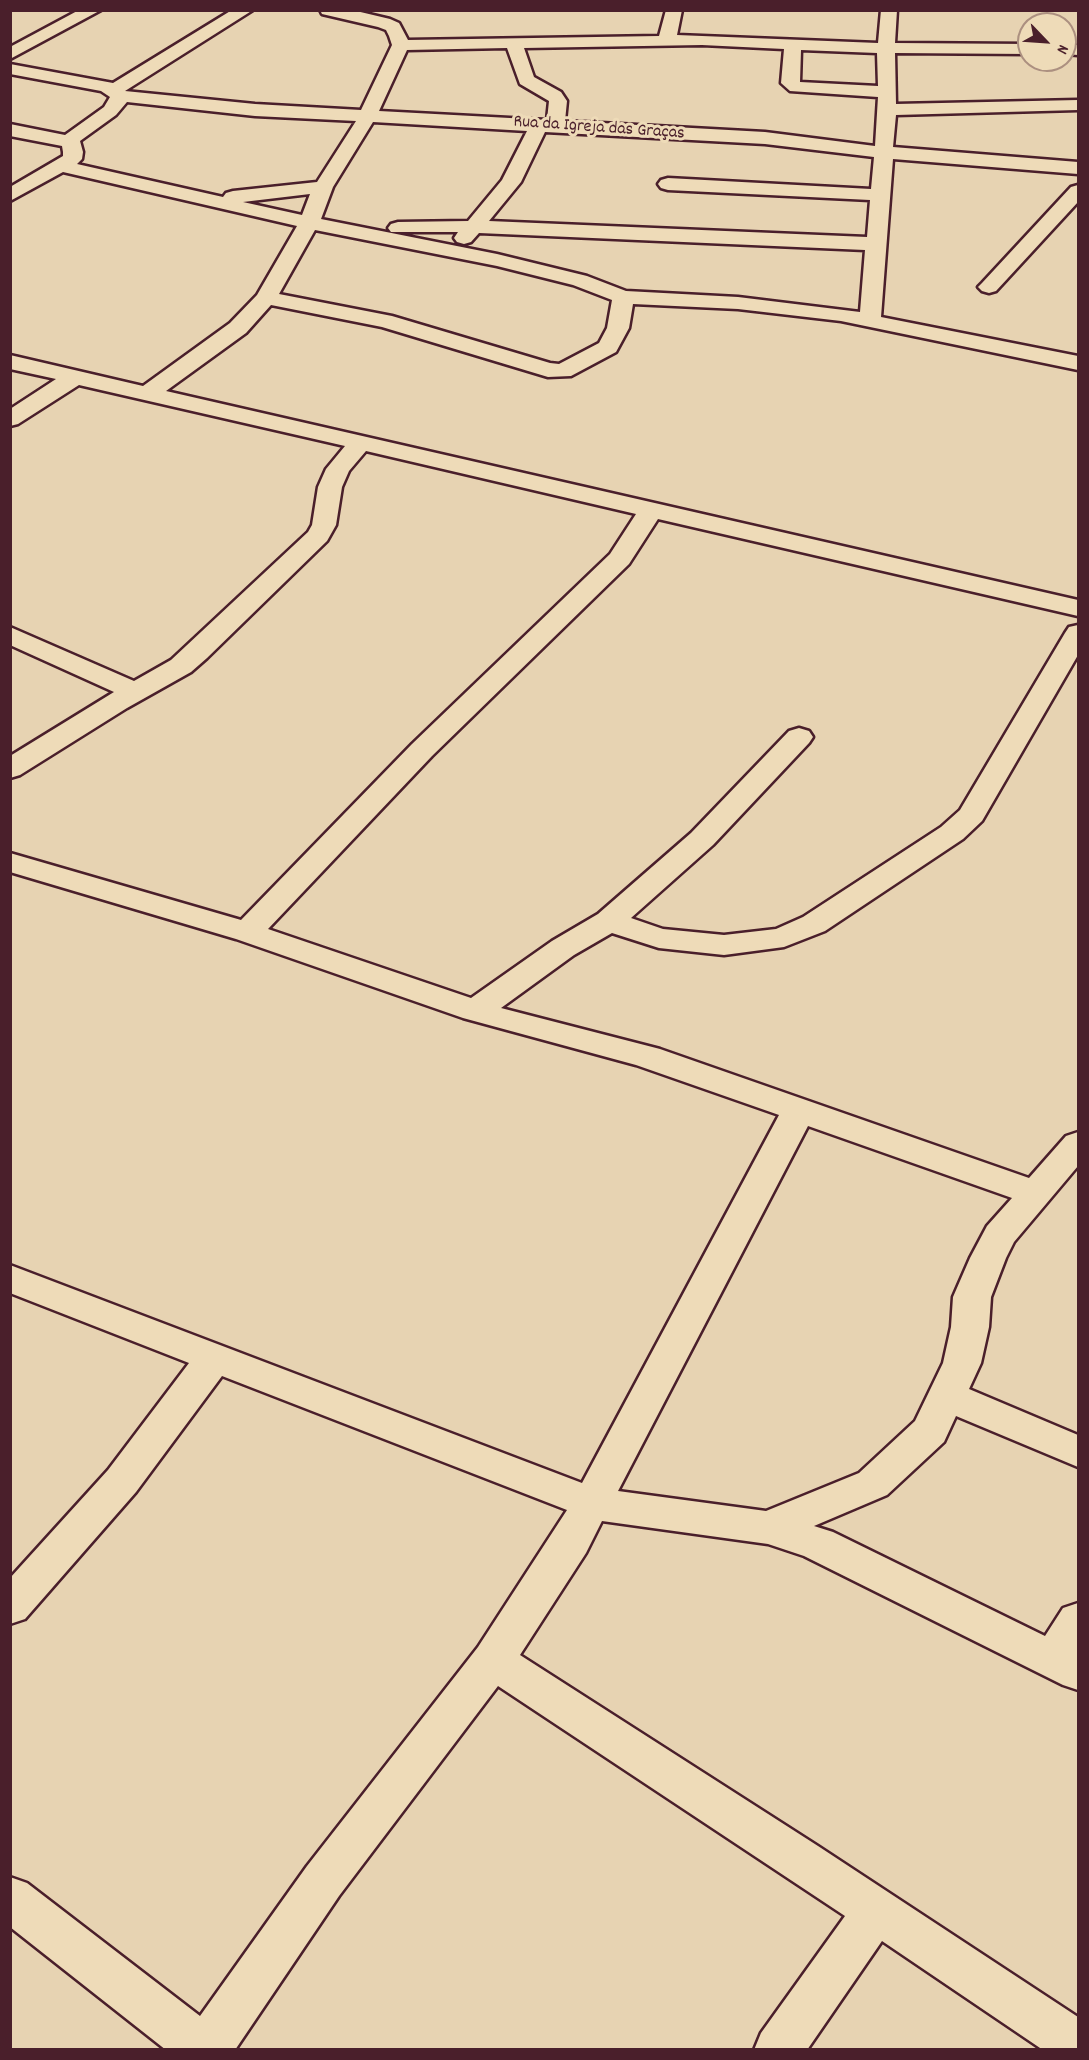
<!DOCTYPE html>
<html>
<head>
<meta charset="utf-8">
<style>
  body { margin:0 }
  #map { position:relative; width:1089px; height:2060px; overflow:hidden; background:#e7d3b2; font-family:Dekko,sans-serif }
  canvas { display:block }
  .frame { position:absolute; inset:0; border:12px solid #4a1f2b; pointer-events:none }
  .north { position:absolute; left:1017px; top:12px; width:60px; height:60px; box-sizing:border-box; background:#eedbb8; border:2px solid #ac9080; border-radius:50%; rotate:115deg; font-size:16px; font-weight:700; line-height:24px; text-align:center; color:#4a1f2b }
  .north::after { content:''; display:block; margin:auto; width:21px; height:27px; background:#4a1f2b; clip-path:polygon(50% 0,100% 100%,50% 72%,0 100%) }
</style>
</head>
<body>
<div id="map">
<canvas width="1089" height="2060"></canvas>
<div class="frame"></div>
<div class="north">N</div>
</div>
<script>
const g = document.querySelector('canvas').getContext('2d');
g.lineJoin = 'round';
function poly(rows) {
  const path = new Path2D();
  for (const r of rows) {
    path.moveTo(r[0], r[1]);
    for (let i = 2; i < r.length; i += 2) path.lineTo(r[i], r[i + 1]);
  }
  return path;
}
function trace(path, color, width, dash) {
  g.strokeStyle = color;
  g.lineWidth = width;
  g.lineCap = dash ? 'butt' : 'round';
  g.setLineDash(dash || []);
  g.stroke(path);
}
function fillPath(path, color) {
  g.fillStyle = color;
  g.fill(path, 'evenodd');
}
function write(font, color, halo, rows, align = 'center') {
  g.font = font + ' Dekko,sans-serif';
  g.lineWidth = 6;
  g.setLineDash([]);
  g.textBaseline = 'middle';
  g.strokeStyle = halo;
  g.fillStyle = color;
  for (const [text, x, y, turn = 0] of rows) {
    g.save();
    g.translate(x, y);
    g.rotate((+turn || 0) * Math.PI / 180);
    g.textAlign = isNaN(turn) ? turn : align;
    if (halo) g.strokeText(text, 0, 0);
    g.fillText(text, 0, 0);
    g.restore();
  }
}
const minor = poly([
  [79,10,101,10,10,59,10,47,79,10],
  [232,10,253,10,125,91,255,104,361,110,392,45,389,36,386,30,378,27,322,14,320,10,352,10,390,19,399,23,408,40,659,36,666,10,682,10,677,35,878,43,881,10,897,10,895,43,1029,44,1029,54,895,53,896,104,1078,100,1078,110,896,115,893,147,1078,162,1078,174,893,159,881,317,1078,356,1078,370,841,321,738,309,633,304,629,328,616,352,571,376,548,377,382,327,271,305,246,333,166,391,1078,600,1078,616,658,519,629,564,432,756,268,929,471,998,552,941,598,914,691,833,789,731,799,728,809,731,813,737,809,743,713,845,631,918,663,929,724,935,776,929,803,917,941,827,960,810,1065,633,1069,627,1078,625,1078,655,982,821,963,839,825,931,784,947,724,955,659,948,612,933,574,955,501,1008,660,1049,1029,1178,1066,1136,1078,1132,1078,1166,1014,1242,1006,1258,991,1297,989,1327,981,1363,969,1389,1078,1435,1078,1467,956,1416,944,1442,887,1495,814,1526,833,1532,1045,1636,1063,1608,1078,1603,1078,1690,1063,1685,804,1556,768,1544,602,1521,586,1553,520,1655,818,1846,1078,2017,1078,2050,1043,2050,882,1941,807,2050,754,2050,761,2033,845,1916,498,1686,339,1896,235,2050,166,2050,10,1927,10,1877,27,1883,200,2016,307,1866,478,1647,567,1510,222,1376,136,1492,25,1619,10,1624,10,1578,108,1470,189,1363,10,1293,10,1265,582,1483,779,1115,636,1065,463,1018,236,939,10,872,10,853,241,920,412,744,610,554,636,514,366,451,349,471,342,487,336,525,327,541,207,658,191,672,127,708,20,775,10,778,10,756,114,692,10,645,10,627,134,681,171,660,308,532,312,525,318,487,326,469,345,446,79,385,18,424,10,426,10,409,56,379,10,369,10,355,143,386,230,323,257,295,297,226,63,172,10,201,10,187,63,156,63,152,62,146,10,136,10,124,65,135,104,107,110,97,101,91,10,74,10,64,113,83,232,10],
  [702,45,784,49,781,83,790,91,878,97,875,146,765,132,565,121,567,101,561,92,534,77,524,48,702,45],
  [507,48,520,84,549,101,547,120,379,111,407,50,507,48],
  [801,50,877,53,878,86,800,82,801,50],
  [127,102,255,116,356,121,317,182,233,191,226,193,223,197,77,164,82,159,83,152,80,141,116,115,127,102],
  [373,122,527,131,502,180,468,221,398,222,391,224,388,228,391,232,458,232,454,238,457,242,464,244,471,242,479,233,865,250,860,312,738,297,626,291,587,276,497,254,321,219,333,187,373,122],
  [545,132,765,144,874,157,871,189,668,178,661,180,658,184,661,188,668,190,870,200,867,237,489,221,521,182,545,132],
  [310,194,302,215,243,202,310,194],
  [315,230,497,266,573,285,612,300,607,328,599,343,559,364,550,363,392,316,279,294,315,230],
  [808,1126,1012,1198,987,1226,970,1258,953,1297,951,1327,943,1363,915,1421,859,1473,766,1511,618,1491,808,1126],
  [1065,44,1078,45,1078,55,1065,54,1065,44],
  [1078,185,1078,202,996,291,989,293,982,291,978,287,982,283,1071,187,1078,185]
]);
trace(minor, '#4a1f2b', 5);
fillPath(minor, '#eedbb8');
write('18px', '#4a1f2b', '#eedbb8', [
  ["Rua da Igreja das Graças",599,129,4]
]);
</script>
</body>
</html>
